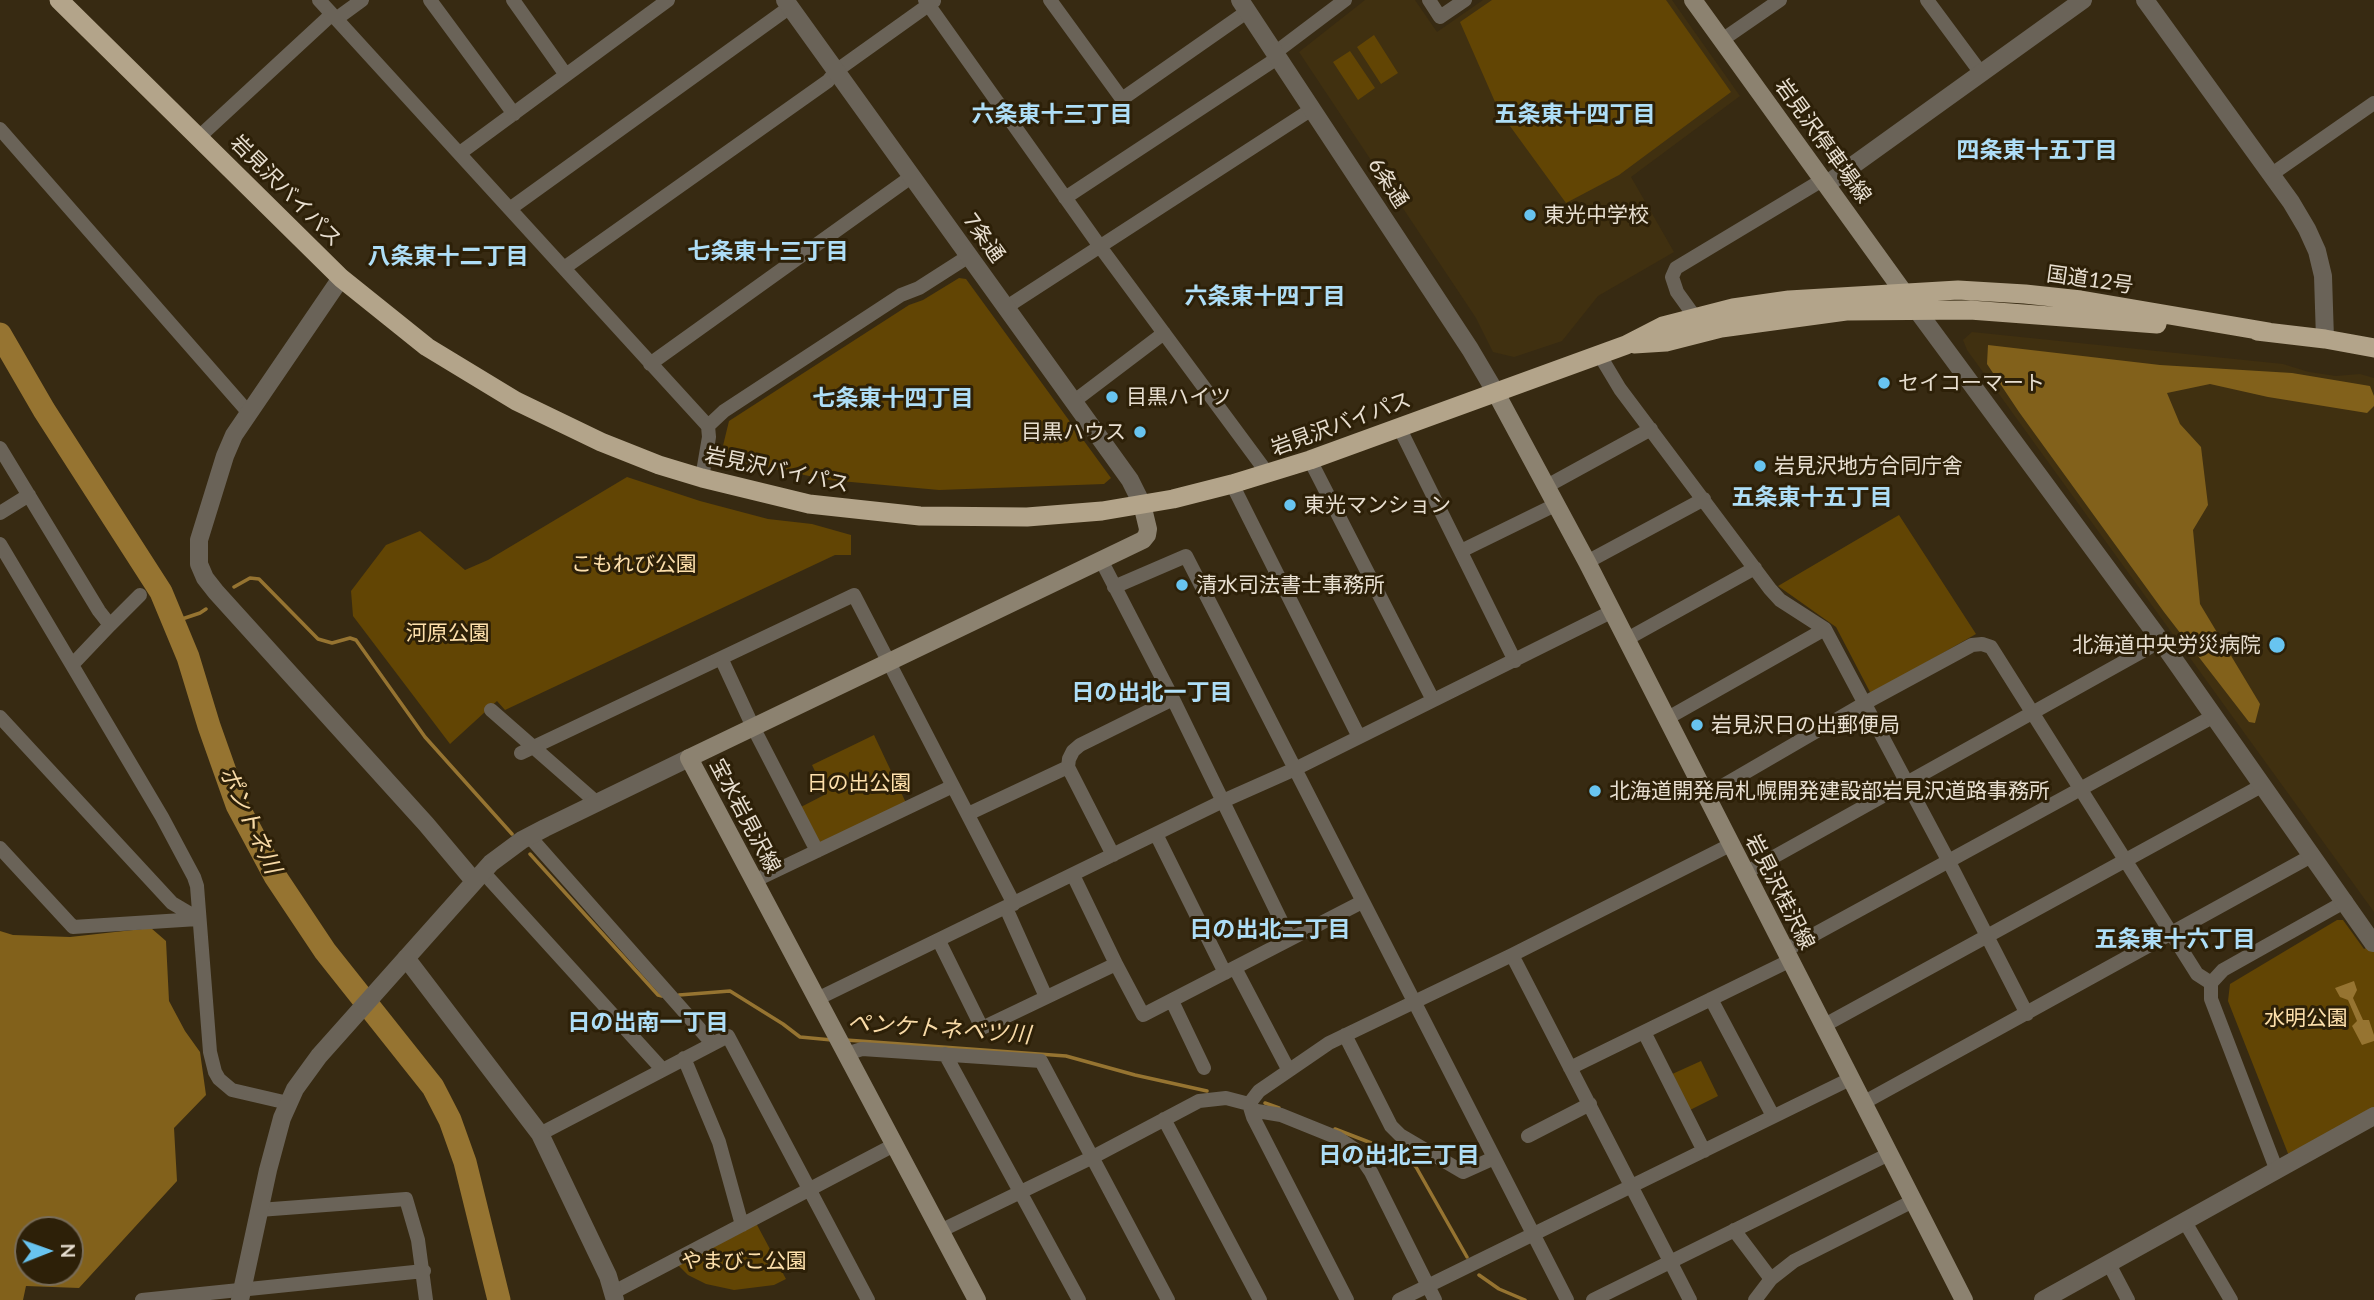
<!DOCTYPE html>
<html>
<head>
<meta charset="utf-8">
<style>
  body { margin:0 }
  #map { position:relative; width:2374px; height:1300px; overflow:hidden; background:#372a12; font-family:Lato,sans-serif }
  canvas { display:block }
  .north { position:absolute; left:14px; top:1216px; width:70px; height:70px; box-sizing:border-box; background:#2d2008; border:2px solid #786c58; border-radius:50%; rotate:89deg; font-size:19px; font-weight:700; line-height:28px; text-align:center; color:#e8dfd1 }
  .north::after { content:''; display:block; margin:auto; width:24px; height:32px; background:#68c4f0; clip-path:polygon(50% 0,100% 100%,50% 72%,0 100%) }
</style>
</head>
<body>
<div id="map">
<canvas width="2374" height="1300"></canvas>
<div class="north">N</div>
</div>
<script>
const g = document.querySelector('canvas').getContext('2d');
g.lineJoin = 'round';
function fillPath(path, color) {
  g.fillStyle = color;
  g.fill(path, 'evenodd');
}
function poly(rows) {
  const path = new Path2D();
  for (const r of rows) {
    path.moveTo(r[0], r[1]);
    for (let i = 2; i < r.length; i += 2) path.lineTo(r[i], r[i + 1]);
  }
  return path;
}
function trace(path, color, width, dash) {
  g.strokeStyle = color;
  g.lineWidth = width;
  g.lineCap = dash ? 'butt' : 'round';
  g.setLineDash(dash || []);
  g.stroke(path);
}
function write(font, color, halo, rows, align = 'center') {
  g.font = font + ' Lato,"Noto Sans JP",sans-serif';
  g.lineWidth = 6;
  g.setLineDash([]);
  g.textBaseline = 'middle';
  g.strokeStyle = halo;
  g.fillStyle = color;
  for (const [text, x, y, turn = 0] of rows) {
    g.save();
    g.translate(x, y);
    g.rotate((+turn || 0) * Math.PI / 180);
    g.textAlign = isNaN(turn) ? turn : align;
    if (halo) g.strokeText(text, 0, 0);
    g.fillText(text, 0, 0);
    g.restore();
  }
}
fillPath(poly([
  [1365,0,1415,0,1437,32,1483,0,1672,0,1740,96,1631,177,1674,252,1598,296,1562,341,1514,357,1493,352,1476,318,1299,52],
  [1972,332,2283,364,2309,372,2336,376,2360,374,2374,378,2374,912,1967,350,1963,340]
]), '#403010');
fillPath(poly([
  [1492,0,1666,0,1731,92,1619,175,1566,203,1499,111,1460,22],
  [1374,35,1398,73,1381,84,1357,47],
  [1350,51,1375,88,1358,100,1333,62],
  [959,278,966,279,1111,478,1104,484,939,490,829,480,720,458,729,421,909,305,923,300],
  [627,477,700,501,768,519,812,524,851,535,851,555,835,555,505,710,497,701,450,744,353,616,351,591,386,545,420,531,465,570,488,560],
  [1899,515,1976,634,1871,694,1836,627,1778,586],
  [874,735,907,805,818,847,799,808,826,794,812,765],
  [2337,920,2343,920,2364,949,2374,944,2374,1108,2289,1156,2228,1001,2230,984],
  [1701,1061,1718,1096,1688,1111,1670,1075],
  [756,1223,786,1279,774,1285,734,1290,706,1284,688,1275,677,1264]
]), '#624504');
fillPath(poly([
  [1988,345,2160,365,2292,373,2370,386,2374,396,2374,406,2367,413,2268,397,2210,384,2167,393,2180,424,2201,447,2208,505,2193,530,2200,604,2260,704,2255,723,2249,722,2164,612,2019,412,1987,364],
  [151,928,166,941,169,1001,185,1031,200,1052,206,1095,174,1128,177,1181,79,1288,26,1286,23,1300,0,1300,0,931,13,935,70,937],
  [28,1230,70,1230,70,1272,28,1272]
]), '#82611b');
fillPath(poly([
  [2354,981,2357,990,2353,998,2363,1020,2369,1020,2374,1035,2374,1041,2362,1045,2352,1026,2357,1021,2348,1000,2340,997,2335,988]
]), '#967431');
trace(poly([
  [234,587,250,578,259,579,318,639,332,643,350,638,356,640,425,737,512,834],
  [173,622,200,613,206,609],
  [530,854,658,995,662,996],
  [679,995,730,991,783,1024,800,1037,832,1040],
  [846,1040,1066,1056,1135,1075,1207,1091],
  [1265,1103,1279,1108],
  [1335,1129,1400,1154,1410,1160,1416,1167,1467,1257],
  [1479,1275,1499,1289,1525,1300]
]), '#967431', 3.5);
trace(poly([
  [0,334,44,410,161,592,188,657,209,726,237,805,275,876,325,951,433,1087,450,1120,465,1162,499,1300]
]), '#967431', 23);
trace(poly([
  [319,0,708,426,709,437,702,478],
  [430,0,514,114],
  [513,0,566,75],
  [925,0,1101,248,1268,474],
  [1050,0,1122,99,1248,11],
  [1429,0,1440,17,1465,0],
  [1927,0,1981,73],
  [336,19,362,0],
  [1722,40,1780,0],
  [1276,52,1345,0],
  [0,129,248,412],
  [199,137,331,15],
  [460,153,668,0],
  [2272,174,2374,103],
  [1065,198,1279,57],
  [511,208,790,7],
  [564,268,828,81,836,71,934,1],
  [1005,308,1312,109],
  [1695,317,1677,292,1672,277,1676,268,1824,179],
  [1599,354,1620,389,1770,589,1780,600,1825,629,1948,860,2027,1014],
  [650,364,911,177],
  [1073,402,1164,333],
  [708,426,724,411,901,295,919,288,969,256],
  [1399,427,1515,661],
  [0,448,99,611,110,625,72,665,162,817,194,877,197,886,210,1052,215,1072,219,1079,232,1090,288,1103],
  [1310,460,1433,700],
  [1232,484,1359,737],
  [1547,486,1651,429],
  [0,513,29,495],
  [0,544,72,665],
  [1461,551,1557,504],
  [1101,560,1173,699,1290,939],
  [1587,562,1704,499],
  [1114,587,1186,556,1567,1300],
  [110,625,140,595],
  [1627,639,1755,568],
  [721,658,753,727,817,851],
  [491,710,596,802],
  [0,717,172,903,199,919],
  [1666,719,1825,629],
  [521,753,854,595,1014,904],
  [1705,796,1865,703,1972,645,1982,644,1991,647,2197,974,2211,983,2211,999,2277,1171],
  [968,814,1068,767],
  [1156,834,1225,973],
  [529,836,712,1043],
  [0,848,73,927,198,919],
  [1113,855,1068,767,1069,759,1073,751,1080,745,1173,699],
  [483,872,662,1069],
  [1745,873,2161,641],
  [1073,875,1116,964],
  [754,881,953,786],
  [1006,908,1046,997],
  [939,941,982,1028,1116,964,1143,1015,1362,902],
  [1784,951,2214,716],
  [1512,955,1690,1300],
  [1235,968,1288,1069],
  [2211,983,2223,970,2346,901],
  [817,999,1223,801,1295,769,1611,612],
  [1711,999,1773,1116],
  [1172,1001,1204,1068],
  [1823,1026,2263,785],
  [1644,1032,1704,1151],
  [1345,1035,1391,1126,1400,1135,1463,1172,1494,1158],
  [846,1054,862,1049,1041,1061,1168,1300],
  [945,1054,1079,1300],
  [684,1058,719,1142,742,1225],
  [1570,1068,1789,961],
  [1863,1103,2313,855],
  [1249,1104,1253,1117,1347,1300],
  [1251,1110,1281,1115,1338,1138,1356,1150,1371,1172,1435,1300],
  [1164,1119,1260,1300],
  [540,1134,728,1036,868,1300],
  [1528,1136,1590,1104],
  [259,1210,406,1199,418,1240,426,1300],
  [2185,1222,2231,1300],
  [1734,1230,1771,1279],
  [940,1231,1093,1157,1199,1101,1226,1098,1249,1104,1259,1091,1329,1043,1512,955,1730,845],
  [2109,1264,2128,1300],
  [614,1292,894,1145],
  [142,1300,424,1271],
  [1399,1300,1850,1079],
  [1593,1300,1889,1154],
  [1755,1300,1771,1279,1794,1261,1913,1201]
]), '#6a6358', 14);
trace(poly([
  [785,0,1130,480,1142,504],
  [1240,0,1470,349,1496,393],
  [2145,0,2291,202,2307,229,2317,251,2323,276,2325,339],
  [1827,184,2083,0],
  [341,278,234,435,225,456,199,540,199,564,205,578,216,592,426,824,474,881],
  [1916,309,2161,641,2373,943],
  [406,958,540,1134,608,1276,615,1300],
  [240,1300,268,1170,282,1118,295,1089,319,1056,491,863,522,840,545,828,689,758],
  [2043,1300,2374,1116]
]), '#6a6358', 18);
trace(poly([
  [1693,0,1910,301],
  [1496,393,1587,562,1964,1300],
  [977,1300,689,758,1143,540,1147,535,1148,529,1142,504]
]), '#8c8270', 18);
trace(poly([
  [59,0,341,278,427,347,516,401,601,442,659,465,702,478,809,504,920,516,1027,517,1102,511,1173,499,1232,484,1310,460,1626,345,1663,326,1733,308,1789,300,1958,290,2025,294,2081,300,2269,332],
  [2257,331,2325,339,2374,348],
  [1634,344,1666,342,1721,328,1846,311,1970,310,2157,324]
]), '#b3a48a', 19);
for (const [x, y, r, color] of [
  [1530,215,7,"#68c4f0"],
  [1884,383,7,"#68c4f0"],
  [1112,397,7,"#68c4f0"],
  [1140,432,7,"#68c4f0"],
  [1760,466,7,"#68c4f0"],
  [1290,505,7,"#68c4f0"],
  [1182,585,7,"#68c4f0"],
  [2277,645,9,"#68c4f0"],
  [1697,725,7,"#68c4f0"],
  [1595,791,7,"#68c4f0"]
]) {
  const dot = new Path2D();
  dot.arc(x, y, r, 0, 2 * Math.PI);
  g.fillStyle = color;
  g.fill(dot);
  trace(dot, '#2d2008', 2.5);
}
write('21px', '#e8dfd1', '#2d2008', [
  ["岩見沢停車場線",1823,141,54],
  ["6条通",1388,183,57],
  ["岩見沢バイパス",286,191,45],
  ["7条通",984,238,54],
  ["国道12号",2090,280,8],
  ["岩見沢バイパス",1341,424,-20],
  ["岩見沢バイパス",777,470,12],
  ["宝水岩見沢線",745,816,62],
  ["岩見沢桂沢線",1780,892,63]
]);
write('21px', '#e8dfd1', '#2d2008', [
  ["東光中学校",1544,215],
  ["セイコーマート",1898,383],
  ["目黒ハイツ",1126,397],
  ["目黒ハウス",1126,432,"right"],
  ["岩見沢地方合同庁舎",1774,466],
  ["東光マンション",1304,505],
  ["清水司法書士事務所",1196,585],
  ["北海道中央労災病院",2261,645,"right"],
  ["岩見沢日の出郵便局",1711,725],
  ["北海道開発局札幌開発建設部岩見沢道路事務所",1609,791]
], 'left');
write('21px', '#fee0ac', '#2d2008', [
  ["こもれび公園",634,564],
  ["河原公園",448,633],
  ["日の出公園",859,783],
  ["水明公園",2306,1018],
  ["やまびこ公園",744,1261]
]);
write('bold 23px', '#aedef7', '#2d2008', [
  ["六条東十三丁目",1052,115],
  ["五条東十四丁目",1575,115],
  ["四条東十五丁目",2037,151],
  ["七条東十三丁目",768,252],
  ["八条東十二丁目",448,257],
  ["六条東十四丁目",1265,297],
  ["七条東十四丁目",893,399],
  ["五条東十五丁目",1812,498],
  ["日の出北一丁目",1152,693],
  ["日の出北二丁目",1270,930],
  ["五条東十六丁目",2175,940],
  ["日の出南一丁目",648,1023],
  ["日の出北三丁目",1399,1156]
]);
write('italic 23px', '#f8daa7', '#2d2008', [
  ["ポントネ川",250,820,65],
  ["ペンケトネベツ川",939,1029,4]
]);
</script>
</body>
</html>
